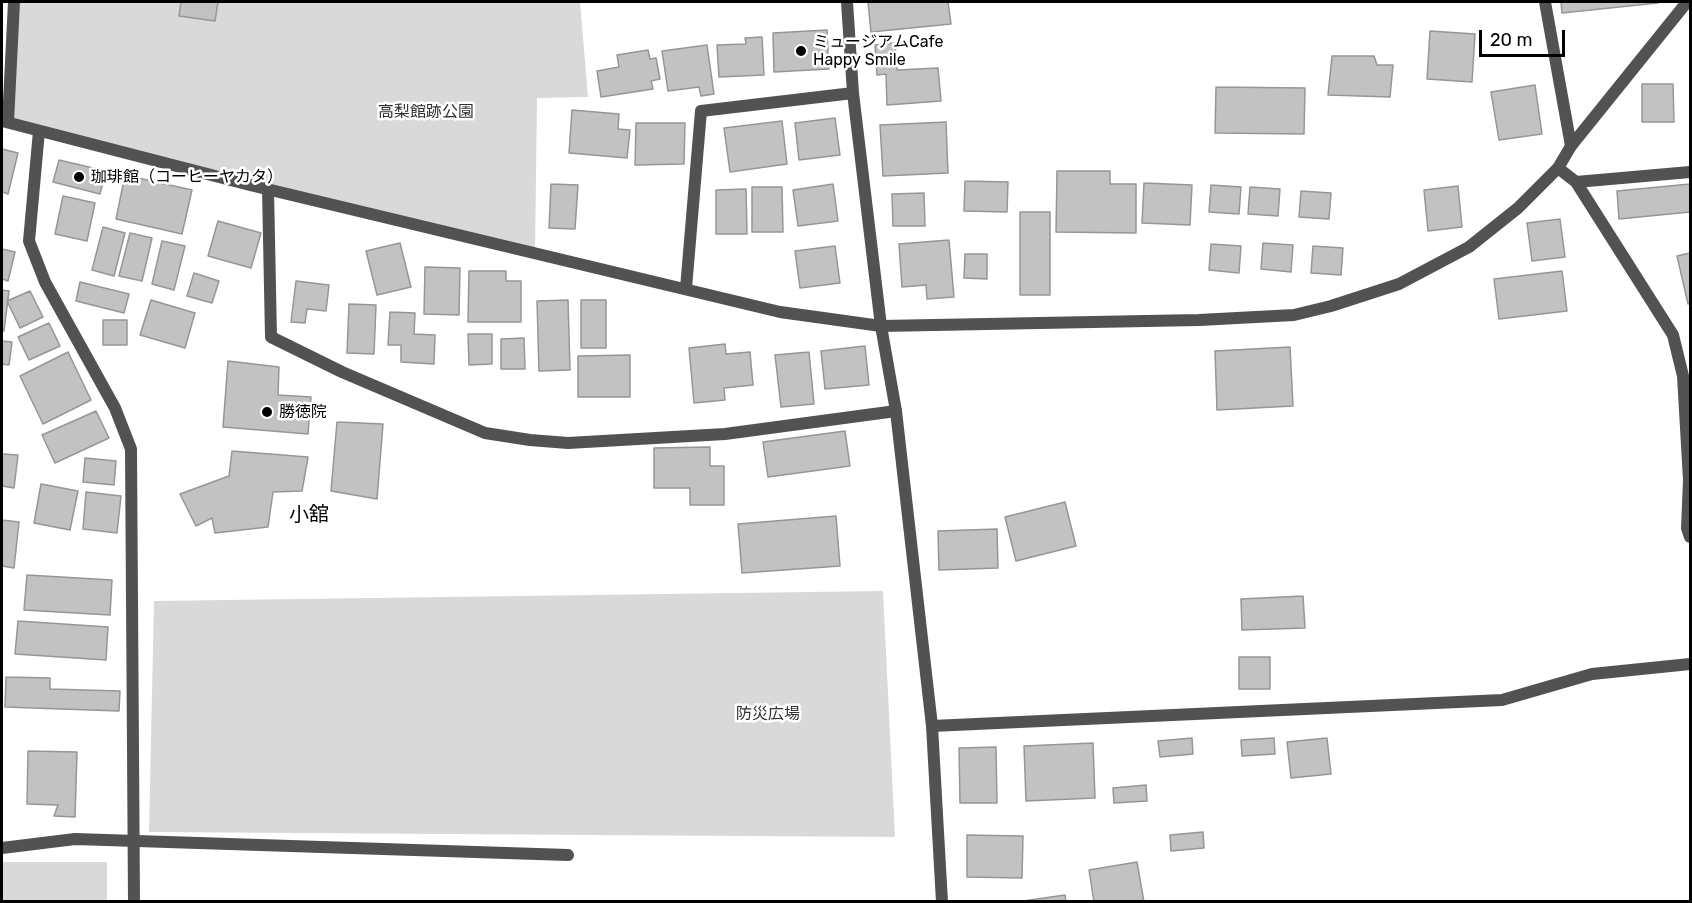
<!DOCTYPE html>
<html>
<head>
<meta charset="utf-8">
<style>
  body { margin:0 }
  #map { position:relative; width:1692px; height:903px; overflow:hidden; background:#fff; font-family:Rubik,sans-serif }
  canvas { display:block }
  .frame { position:absolute; inset:0; border:3px solid #000; pointer-events:none }
  .scale { position:absolute; left:1479px; top:30px; width:86px; height:27px; box-sizing:border-box; border:3px solid #000; border-top:0; padding-left:8px; font-size:18px; line-height:21px; white-space:nowrap; color:#000; -webkit-text-stroke:4px #fff; paint-order:stroke }
</style>
</head>
<body>
<div id="map">
<canvas width="1692" height="903"></canvas>
<div class="frame"></div>
<div class="scale">20 m</div>
</div>
<script>
const g = document.querySelector('canvas').getContext('2d');
g.lineJoin = 'round';
function fillPath(path, color) {
  g.fillStyle = color;
  g.fill(path, 'evenodd');
}
function poly(rows) {
  const path = new Path2D();
  for (const r of rows) {
    path.moveTo(r[0], r[1]);
    for (let i = 2; i < r.length; i += 2) path.lineTo(r[i], r[i + 1]);
  }
  return path;
}
function trace(path, color, width, dash) {
  g.strokeStyle = color;
  g.lineWidth = width;
  g.lineCap = dash ? 'butt' : 'round';
  g.setLineDash(dash || []);
  g.stroke(path);
}
function write(font, color, halo, rows, align = 'center') {
  g.font = font + ' Rubik,"Noto Sans JP",sans-serif';
  g.lineWidth = 5;
  g.setLineDash([]);
  g.textBaseline = 'middle';
  g.strokeStyle = halo;
  g.fillStyle = color;
  for (const [text, x, y, turn = 0] of rows) {
    g.save();
    g.translate(x, y);
    g.rotate((+turn || 0) * Math.PI / 180);
    g.textAlign = isNaN(turn) ? turn : align;
    if (halo) g.strokeText(text, 0, 0);
    g.fillText(text, 0, 0);
    g.restore();
  }
}
fillPath(poly([
  [14,2,580,2,588,97,537,98,535,253,8,122],
  [883,591,895,837,149,832,154,601],
  [2,862,107,862,107,901,2,901]
]), '#d9d9d9');
const building = poly([
  [181,2,218,2,215,21,179,16,181,2],
  [868,2,948,2,951,24,871,32,868,2],
  [1561,2,1658,2,1658,3,1562,13,1561,2],
  [827,30,829,69,774,72,773,33,827,30],
  [1430,31,1475,34,1472,82,1427,79,1430,31],
  [762,37,764,75,719,77,717,45,746,44,745,38,762,37],
  [895,43,897,70,938,68,941,101,887,105,886,74,877,75,875,45,895,43],
  [707,45,714,94,701,96,699,87,668,91,662,51,707,45],
  [648,50,650,59,656,58,660,79,651,81,653,89,601,97,597,71,619,67,617,55,648,50],
  [1332,56,1374,56,1377,65,1393,65,1390,97,1328,95,1332,56],
  [1642,84,1673,84,1674,122,1642,122,1642,84],
  [1535,85,1542,134,1499,140,1491,92,1535,85],
  [1216,87,1305,88,1304,134,1215,133,1216,87],
  [572,110,619,114,618,129,630,130,627,158,569,153,572,110],
  [835,118,840,155,799,160,795,123,835,118],
  [782,121,787,164,730,172,724,128,782,121],
  [946,122,948,173,883,176,880,125,946,122],
  [636,123,685,123,684,164,635,165,636,123],
  [2,149,18,153,8,194,2,192,2,149],
  [59,160,106,171,100,194,53,182,59,160],
  [1057,171,1110,171,1110,184,1136,184,1136,233,1056,232,1057,171],
  [125,175,192,190,182,234,116,219,125,175],
  [965,181,1008,182,1007,212,964,211,965,181],
  [1144,183,1192,185,1190,225,1142,223,1144,183],
  [551,184,578,185,575,229,549,228,551,184],
  [833,184,838,221,798,226,793,190,833,184],
  [1690,184,1690,212,1619,219,1617,191,1690,184],
  [1211,185,1241,187,1239,214,1209,212,1211,185],
  [1458,186,1462,227,1428,231,1424,190,1458,186],
  [752,187,782,187,783,232,752,232,752,187],
  [1250,187,1280,189,1278,216,1248,214,1250,187],
  [746,189,747,234,716,234,716,190,746,189],
  [1301,191,1331,193,1329,219,1299,217,1301,191],
  [924,193,925,226,893,226,892,194,924,193],
  [63,196,95,203,87,241,55,234,63,196],
  [1020,212,1050,212,1050,295,1020,295,1020,212],
  [1560,219,1565,257,1532,261,1527,223,1560,219],
  [218,221,261,233,251,268,208,256,218,221],
  [103,227,125,233,114,276,92,270,103,227],
  [130,233,152,238,142,281,119,276,130,233],
  [949,240,954,297,927,299,926,285,902,287,899,244,949,240],
  [162,241,185,246,174,290,152,284,162,241],
  [400,243,411,287,377,295,366,251,400,243],
  [1263,243,1293,245,1291,272,1261,269,1263,243],
  [1211,244,1241,246,1239,273,1209,270,1211,244],
  [835,246,840,283,800,288,795,251,835,246],
  [1313,246,1343,248,1341,275,1311,273,1313,246],
  [2,249,15,252,8,281,2,279,2,249],
  [1690,253,1690,303,1688,304,1677,256,1690,253],
  [965,254,987,254,987,279,964,278,965,254],
  [425,267,460,268,459,315,424,314,425,267],
  [469,271,506,271,506,281,521,281,521,322,468,322,469,271],
  [1562,271,1567,311,1499,319,1494,279,1562,271],
  [194,273,219,281,212,303,187,296,194,273],
  [296,281,329,285,326,311,307,309,305,323,291,322,296,281],
  [80,282,129,294,124,313,76,301,80,282],
  [2,290,9,291,4,331,2,331,2,290],
  [30,291,43,317,20,328,7,301,30,291],
  [151,300,195,313,185,348,140,335,151,300],
  [568,300,570,370,539,371,537,301,568,300],
  [581,300,606,300,606,348,581,348,581,300],
  [349,304,376,305,374,354,347,353,349,304],
  [390,312,415,313,414,334,435,335,434,364,401,362,401,345,388,345,390,312],
  [103,320,127,320,127,345,103,345,103,320],
  [49,323,60,346,29,360,18,337,49,323],
  [468,334,492,334,492,364,469,365,468,334],
  [524,338,525,369,501,369,501,339,524,338],
  [2,341,12,342,9,365,2,364,2,341],
  [725,344,726,354,750,352,753,385,724,388,725,400,694,403,689,348,725,344],
  [865,346,869,385,825,389,821,351,865,346],
  [1290,347,1293,406,1217,410,1215,351,1290,347],
  [68,352,91,400,43,424,20,376,68,352],
  [809,352,814,404,781,407,775,355,809,352],
  [630,355,630,397,578,397,578,356,630,355],
  [228,361,279,367,278,395,311,397,308,434,223,427,228,361],
  [96,411,109,438,55,463,42,435,96,411],
  [337,422,383,424,377,499,331,491,337,422],
  [845,431,850,466,768,477,763,442,845,431],
  [710,447,710,466,724,466,724,505,690,505,690,488,654,488,654,448,710,447],
  [232,451,308,457,302,491,273,492,268,527,215,533,212,518,196,526,180,494,229,476,232,451],
  [2,454,18,455,14,488,2,486,2,454],
  [85,458,116,461,114,485,83,482,85,458],
  [41,484,78,491,70,530,34,523,41,484],
  [86,492,121,496,117,533,83,529,86,492],
  [1065,502,1076,546,1016,561,1005,517,1065,502],
  [836,516,840,566,742,573,738,524,836,516],
  [2,520,19,522,14,568,2,566,2,520],
  [997,529,998,568,939,570,938,531,997,529],
  [27,575,112,580,110,615,24,610,27,575],
  [1303,596,1305,628,1242,630,1241,599,1303,596],
  [18,621,108,627,106,660,15,654,18,621],
  [1239,657,1270,657,1270,689,1239,689,1239,657],
  [6,677,50,678,50,689,120,691,119,711,5,707,6,677],
  [1192,738,1193,754,1160,757,1158,741,1192,738],
  [1274,738,1275,754,1242,756,1241,740,1274,738],
  [1327,738,1331,774,1291,778,1287,742,1327,738],
  [1093,743,1095,798,1026,801,1024,746,1093,743],
  [996,747,997,803,960,803,959,748,996,747],
  [28,751,77,752,75,817,54,816,58,805,27,804,28,751],
  [1146,785,1147,801,1114,803,1113,788,1146,785],
  [1203,832,1204,848,1171,851,1170,835,1203,832],
  [967,835,1023,836,1022,878,967,877,967,835],
  [1137,862,1144,902,1094,902,1089,870,1137,862],
  [1065,895,1066,902,1023,902,1023,901,1065,895]
]);
fillPath(building, '#c2c2c2');
trace(building, '#969696', 1.5);
trace(poly([
  [268,189,271,337,342,372,485,433,530,440,568,443,725,434,896,411]
]), '#525252', 12);
trace(poly([
  [847,2,853,93,881,326,896,411,932,726,942,902],
  [1545,2,1571,146],
  [8,122,14,2],
  [39,131,29,241,45,282,115,408,131,449,134,902],
  [1558,168,1576,182,1690,172],
  [1576,182,1673,335,1683,376,1689,480,1687,528,1690,537],
  [686,288,701,111,853,93],
  [932,726,1502,700,1592,674,1690,664]
]), '#525252', 12);
trace(poly([
  [2,121,250,185,780,312,881,326,1199,320,1294,315,1331,306,1399,284,1469,247,1518,208,1558,168,1571,146,1687,2],
  [2,848,75,839,568,855]
]), '#525252', 12);
for (const [x, y, r, color] of [
  [801,51,6,"#000"],
  [79,177,6,"#000"],
  [267,412,6,"#000"]
]) {
  const dot = new Path2D();
  dot.arc(x, y, r, 0, 2 * Math.PI);
  g.fillStyle = color;
  g.fill(dot);
  trace(dot, '#fff', 2);
}
write('16px', '#000', '#fff', [
  ["ミュージアムCafe",813,42],
  ["Happy Smile",813,60],
  ["珈琲館（コーヒーヤカタ）",91,177],
  ["勝徳院",279,412]
], 'left');
write('16px', '#303030', '#fff', [
  ["高梨館跡公園",426,112],
  ["防災広場",768,714]
]);
write('20px', '#000', '#fff', [
  ["小舘",309,515]
]);
</script>
</body>
</html>
